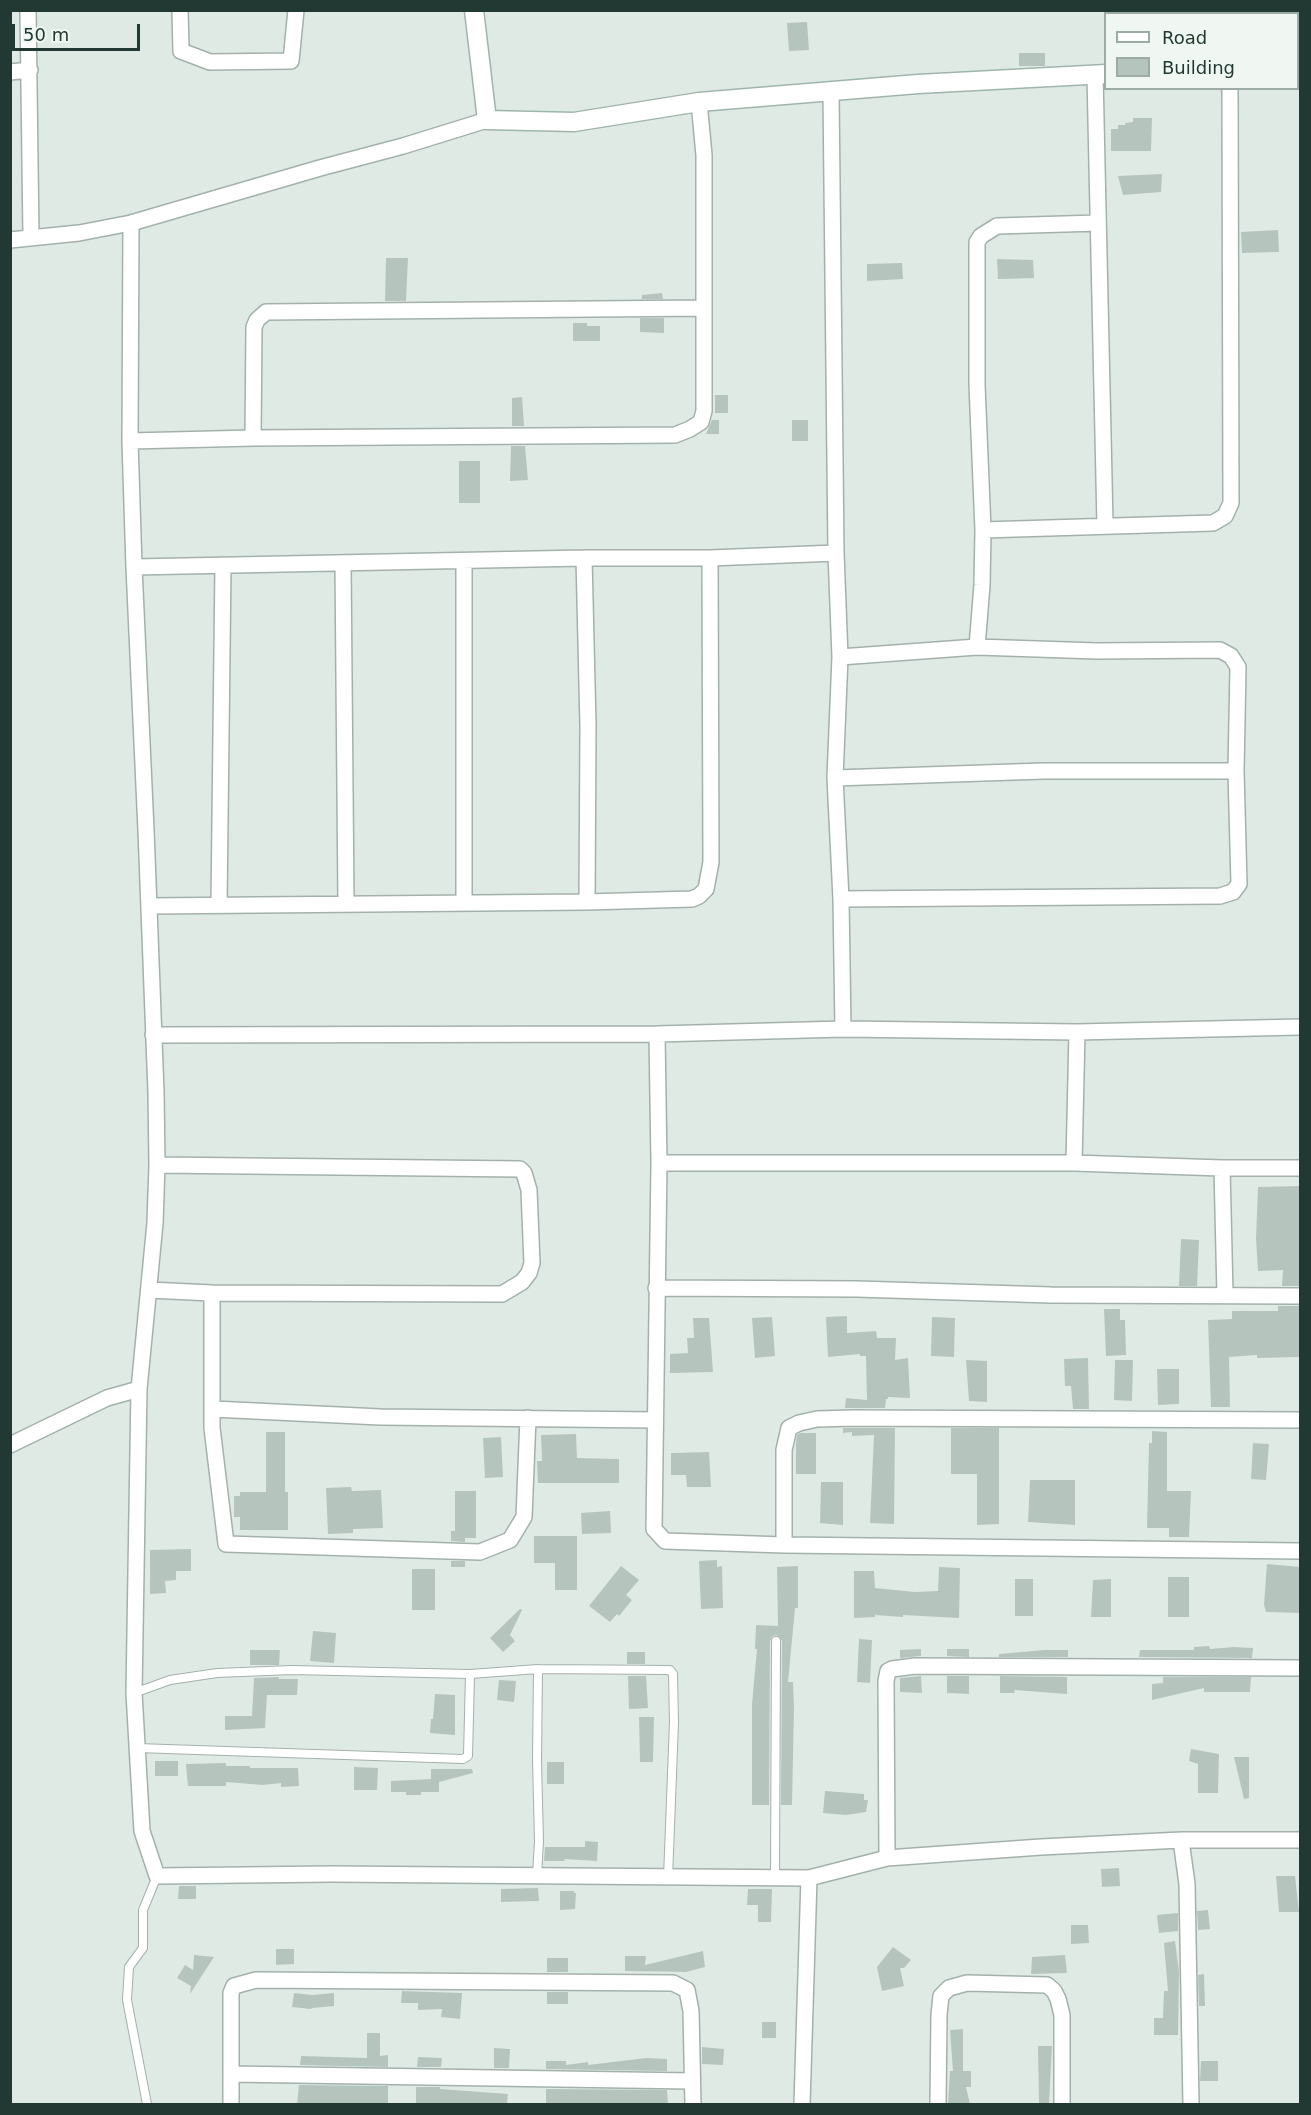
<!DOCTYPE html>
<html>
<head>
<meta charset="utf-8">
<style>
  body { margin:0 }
  #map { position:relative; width:1311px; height:2115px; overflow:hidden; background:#e0eae5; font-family:"DejaVu Sans",sans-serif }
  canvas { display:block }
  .frame { position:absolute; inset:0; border:12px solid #213932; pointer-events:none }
  .legend { position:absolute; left:1104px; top:12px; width:195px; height:78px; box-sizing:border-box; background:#f0f7f3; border:2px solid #9daba6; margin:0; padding:8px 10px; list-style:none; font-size:18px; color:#213932 }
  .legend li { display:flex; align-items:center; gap:12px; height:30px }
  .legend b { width:30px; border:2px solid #9daba6 }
  .scale { position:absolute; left:12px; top:24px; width:128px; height:27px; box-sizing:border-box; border:3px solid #213932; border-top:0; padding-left:8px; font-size:18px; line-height:21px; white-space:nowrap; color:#213932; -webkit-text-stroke:4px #f0f7f3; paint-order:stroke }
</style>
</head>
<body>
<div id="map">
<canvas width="1311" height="2115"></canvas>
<div class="frame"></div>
<ul class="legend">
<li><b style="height:8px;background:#fff"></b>Road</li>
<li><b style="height:16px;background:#b5c5be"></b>Building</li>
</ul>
<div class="scale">50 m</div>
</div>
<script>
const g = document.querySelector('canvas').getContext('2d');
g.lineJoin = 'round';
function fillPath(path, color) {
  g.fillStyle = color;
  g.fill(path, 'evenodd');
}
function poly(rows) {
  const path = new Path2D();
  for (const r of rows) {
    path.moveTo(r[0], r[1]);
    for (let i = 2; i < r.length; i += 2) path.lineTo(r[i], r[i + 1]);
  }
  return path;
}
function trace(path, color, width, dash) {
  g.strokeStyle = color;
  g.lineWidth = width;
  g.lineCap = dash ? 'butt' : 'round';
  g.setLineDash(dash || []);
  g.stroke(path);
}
fillPath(poly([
  [807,22,809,50,789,51,787,23],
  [1019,53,1045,53,1045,66,1019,66],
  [1133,118,1152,118,1151,151,1111,151,1111,129,1118,129,1118,125,1125,125,1125,123,1133,122],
  [1162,174,1161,192,1123,195,1118,176],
  [1278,230,1279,252,1242,253,1241,232],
  [386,258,408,258,406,301,385,301],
  [997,259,1033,260,1034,278,998,279],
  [902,263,903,279,867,281,867,264],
  [662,293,663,299,642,299,642,295],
  [640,318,664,318,664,333,640,332],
  [573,323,587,323,587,326,600,326,600,341,573,341],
  [715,395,728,395,728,413,715,413],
  [522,397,524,426,512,426,512,398],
  [712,420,719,420,719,434,706,434],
  [792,420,808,420,808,441,792,441],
  [511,446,525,446,528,480,510,481],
  [459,461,480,461,480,503,459,503],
  [1300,1186,1300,1286,1282,1286,1283,1270,1258,1271,1256,1239,1258,1187],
  [1181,1239,1199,1240,1197,1286,1179,1286],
  [1278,1306,1300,1306,1300,1357,1257,1358,1257,1355,1229,1357,1230,1407,1211,1407,1208,1320,1232,1319,1232,1311,1278,1311],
  [1104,1309,1120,1309,1120,1320,1125,1320,1126,1355,1106,1356],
  [847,1316,847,1333,876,1331,877,1338,896,1338,895,1360,908,1358,910,1398,888,1397,888,1399,886,1399,885,1408,845,1408,846,1398,867,1400,866,1356,860,1356,860,1354,828,1357,826,1317],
  [772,1317,775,1356,755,1358,752,1318],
  [932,1317,955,1318,954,1357,931,1356],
  [693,1318,709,1318,713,1372,670,1373,670,1354,688,1353,687,1338,694,1338],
  [1088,1358,1089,1409,1073,1409,1071,1386,1065,1386,1064,1359],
  [966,1360,987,1361,987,1402,969,1401],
  [1115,1360,1133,1360,1132,1401,1114,1400],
  [1157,1369,1179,1369,1179,1404,1158,1405],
  [843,1428,895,1428,894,1524,870,1523,874,1435,852,1436,852,1432,843,1433],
  [951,1428,999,1428,999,1524,977,1525,977,1474,951,1474],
  [1152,1431,1167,1432,1167,1491,1191,1491,1189,1537,1169,1537,1169,1528,1147,1528,1149,1443,1152,1443],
  [266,1432,285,1432,285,1492,288,1492,288,1530,240,1530,240,1517,234,1517,234,1496,240,1496,240,1492,266,1492],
  [800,1433,816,1433,816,1474,796,1474,796,1443,797,1435],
  [576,1434,577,1458,619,1459,619,1483,538,1483,537,1461,542,1461,541,1435],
  [501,1437,503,1477,485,1478,483,1438],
  [1253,1443,1269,1444,1266,1480,1251,1479],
  [709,1452,711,1487,687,1487,686,1475,671,1475,671,1453],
  [1030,1480,1075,1480,1075,1525,1028,1522],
  [821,1482,843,1482,843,1525,820,1523],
  [351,1487,352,1491,381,1490,383,1528,353,1529,353,1533,328,1534,326,1488],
  [455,1491,476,1491,476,1538,465,1538,465,1542,451,1541,451,1531,455,1531],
  [610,1511,611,1533,582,1534,581,1513],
  [534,1536,577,1536,577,1590,555,1590,555,1563,534,1563],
  [191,1549,191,1571,176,1571,176,1580,165,1581,166,1593,150,1594,150,1550],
  [717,1560,717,1567,722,1566,723,1608,701,1609,699,1561],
  [451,1561,465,1561,465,1567,451,1567],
  [1267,1564,1300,1567,1300,1613,1266,1612,1264,1605],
  [621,1566,639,1580,626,1595,632,1600,619,1616,617,1614,610,1622,589,1606],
  [798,1566,798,1608,795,1608,788,1682,793,1682,794,1708,792,1805,781,1805,782,1641,777,1635,773,1636,770,1641,769,1805,752,1805,752,1704,757,1649,755,1649,756,1625,778,1626,777,1567],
  [939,1567,960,1568,959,1618,903,1615,903,1617,875,1615,875,1617,854,1618,854,1571,874,1571,875,1588,915,1592,938,1591],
  [412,1569,435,1569,435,1610,412,1610],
  [1168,1577,1189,1577,1189,1617,1168,1617],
  [1015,1579,1033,1579,1033,1616,1015,1616],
  [1111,1579,1111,1617,1091,1617,1093,1580],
  [520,1609,522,1610,510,1635,515,1641,503,1652,490,1638],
  [313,1631,336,1633,334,1663,310,1661],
  [859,1639,872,1640,870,1683,857,1682],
  [1209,1646,1210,1649,1234,1647,1253,1648,1252,1658,1139,1657,1140,1650,1194,1650,1194,1647],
  [921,1649,921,1656,900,1658,900,1650],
  [947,1649,969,1649,969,1657,947,1656],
  [250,1650,280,1650,279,1665,250,1665],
  [1044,1650,1068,1650,1068,1657,999,1657,999,1654],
  [627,1652,645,1652,645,1664,627,1664],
  [628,1676,646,1676,648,1708,629,1709],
  [921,1676,922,1693,900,1692,900,1678],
  [947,1676,969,1676,969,1694,947,1693],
  [1000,1676,1067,1677,1067,1694,1014,1690,1015,1693,1000,1693],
  [279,1677,279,1679,298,1679,297,1695,267,1695,265,1728,225,1730,225,1716,252,1716,254,1678],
  [1163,1677,1251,1677,1250,1692,1204,1692,1204,1688,1152,1700,1152,1684,1163,1683],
  [499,1680,516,1681,514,1702,497,1700],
  [435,1694,455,1695,455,1735,430,1733,431,1719,433,1719],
  [639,1717,654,1717,653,1762,640,1762],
  [1191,1749,1219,1754,1218,1793,1198,1793,1198,1764,1189,1761],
  [1234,1757,1249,1757,1249,1798,1244,1799],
  [155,1761,178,1761,178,1776,155,1776],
  [547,1762,564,1762,564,1784,547,1784],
  [226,1763,226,1766,250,1766,250,1768,298,1768,299,1786,281,1787,281,1783,263,1785,226,1782,226,1786,188,1786,186,1764],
  [354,1767,378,1768,377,1790,354,1790],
  [431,1769,472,1769,473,1773,439,1782,439,1792,421,1792,421,1795,406,1795,406,1792,391,1792,391,1781,431,1779],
  [825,1791,864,1794,864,1800,868,1800,866,1812,846,1815,823,1813],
  [585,1841,598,1842,597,1861,565,1859,564,1861,544,1861,545,1847,585,1847],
  [1119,1868,1120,1886,1102,1887,1101,1869],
  [1276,1876,1295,1876,1299,1912,1279,1912],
  [179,1886,196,1886,196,1899,178,1899],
  [538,1888,539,1901,501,1902,501,1889],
  [748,1889,772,1889,771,1922,758,1922,758,1905,747,1905],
  [560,1891,574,1891,574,1893,576,1893,575,1909,560,1910],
  [1208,1910,1210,1929,1198,1930,1197,1911],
  [1178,1913,1178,1931,1159,1933,1157,1915],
  [1071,1925,1088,1925,1089,1943,1071,1944],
  [1175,1941,1179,1971,1178,2035,1154,2035,1154,2018,1163,2018,1164,1991,1168,1991,1164,1943],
  [893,1947,911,1960,904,1968,900,1968,904,1986,882,1991,877,1967],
  [276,1949,294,1949,294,1964,276,1965],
  [703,1951,705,1967,686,1972,625,1971,625,1956,646,1956,645,1965],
  [194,1955,214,1957,190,1994,191,1986,177,1978,185,1965,193,1970],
  [1065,1955,1067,1973,1031,1974,1032,1957],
  [547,1958,568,1958,568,1972,547,1972],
  [1204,1974,1205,2006,1199,2006,1198,1975],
  [402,1991,462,1993,460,2019,441,2017,442,2009,418,2010,418,2003,401,2003],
  [547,1992,568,1992,568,2004,547,2004],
  [294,1993,312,1995,334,1993,334,2006,312,2008,311,2009,292,2007],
  [762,2022,776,2022,776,2038,762,2038],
  [963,2029,963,2071,971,2071,971,2087,966,2087,970,2104,948,2104,950,2071,953,2071,950,2030],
  [367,2033,380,2033,380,2056,388,2055,388,2067,300,2065,301,2056,367,2058],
  [1038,2046,1052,2046,1049,2104,1039,2104],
  [702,2047,724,2049,723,2065,702,2064],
  [494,2048,510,2049,509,2068,494,2068],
  [418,2057,442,2058,441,2067,417,2067],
  [646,2058,667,2059,667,2071,546,2069,546,2061,566,2061,566,2065,588,2062,588,2065],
  [1201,2061,1218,2061,1218,2081,1200,2081],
  [299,2085,388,2086,388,2104,297,2104],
  [416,2087,440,2087,440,2089,508,2094,507,2104,416,2104],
  [546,2089,667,2090,668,2104,546,2104]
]), '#b5c5be');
const lane = poly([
  [134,1693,170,1680,217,1673,292,1670,470,1674,538,1669,670,1670,673,1674,674,1722,668,1878],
  [137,1748,463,1759,468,1756,470,1674],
  [537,1875,539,1842,537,1760,538,1669],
  [775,1877,776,1641],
  [147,2104,127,2000,129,1967,143,1948,143,1910,157,1876]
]);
const street = poly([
  [28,10,31,238],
  [180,10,181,51,210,62,291,61,296,10],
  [10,72,30,70],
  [1095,75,1105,525],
  [831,92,836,553,840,657,835,778,841,899,843,1029],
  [131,223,130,441,134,567,146,830,156,1092,157,1165,155,1223,139,1389,134,1693,142,1831,157,1876,332,1874,809,1878,887,1858,1041,1847,1181,1840,1300,1840],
  [10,240,79,233,131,223,320,168,403,146,487,120],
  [253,438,254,327,257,320,266,312,703,308],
  [130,441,253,438,675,435,690,429,701,422,704,411,704,155,699,102],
  [983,530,1213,523,1225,516,1231,503,1230,88],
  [584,558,588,726,587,902],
  [343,563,346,904],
  [134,567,584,558,710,558,836,553],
  [977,647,982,585,983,530,977,385,977,242,981,236,997,226,1098,223],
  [840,657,977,647,1097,651,1220,650,1231,656,1238,667,1236,771,1239,884,1233,892,1220,896,841,899],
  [835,778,1043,771,1236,771],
  [464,903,464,562],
  [219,905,223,565],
  [149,906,587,902,692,899,699,896,706,889,711,862,710,558],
  [657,1034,659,1163,654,1529,665,1541,784,1545,1300,1551],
  [153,1035,657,1034,843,1029,1077,1032,1300,1027],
  [659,1163,1074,1163,1222,1168,1300,1168],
  [1074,1163,1077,1032],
  [1222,1168,1225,1295],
  [656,1288,857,1289,1051,1295,1300,1296],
  [149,1290,212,1293,502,1294,522,1282,529,1273,532,1263,529,1190,524,1173,520,1169,157,1165],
  [212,1293,212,1428,226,1544,480,1552,510,1540,524,1517,528,1418],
  [213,1409,380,1417,655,1420],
  [10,1445,107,1398,139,1389],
  [784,1545,784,1450,789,1428,799,1423,817,1419,853,1418,1300,1420],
  [1181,1840,1187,1884,1191,2104],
  [887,1858,886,1681,888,1671,892,1669,915,1666,1300,1668],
  [231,2074,692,2081],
  [231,2104,231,1993,234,1986,256,1980,673,1983,687,1990,691,2011,693,2104],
  [802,2104,809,1878],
  [938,2104,939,2015,941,1996,949,1988,967,1983,1047,1985,1054,1991,1058,1999,1062,2015,1062,2104]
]);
const secondary = poly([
  [474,10,487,120,574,122,699,102,918,84,1106,74],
  [1298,72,1300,72]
]);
trace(lane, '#a3b1ac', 10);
trace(street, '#a3b1ac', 18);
trace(secondary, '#9fb5ac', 21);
trace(lane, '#fff', 8);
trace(street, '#fff', 15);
trace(secondary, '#fff', 18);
</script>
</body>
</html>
